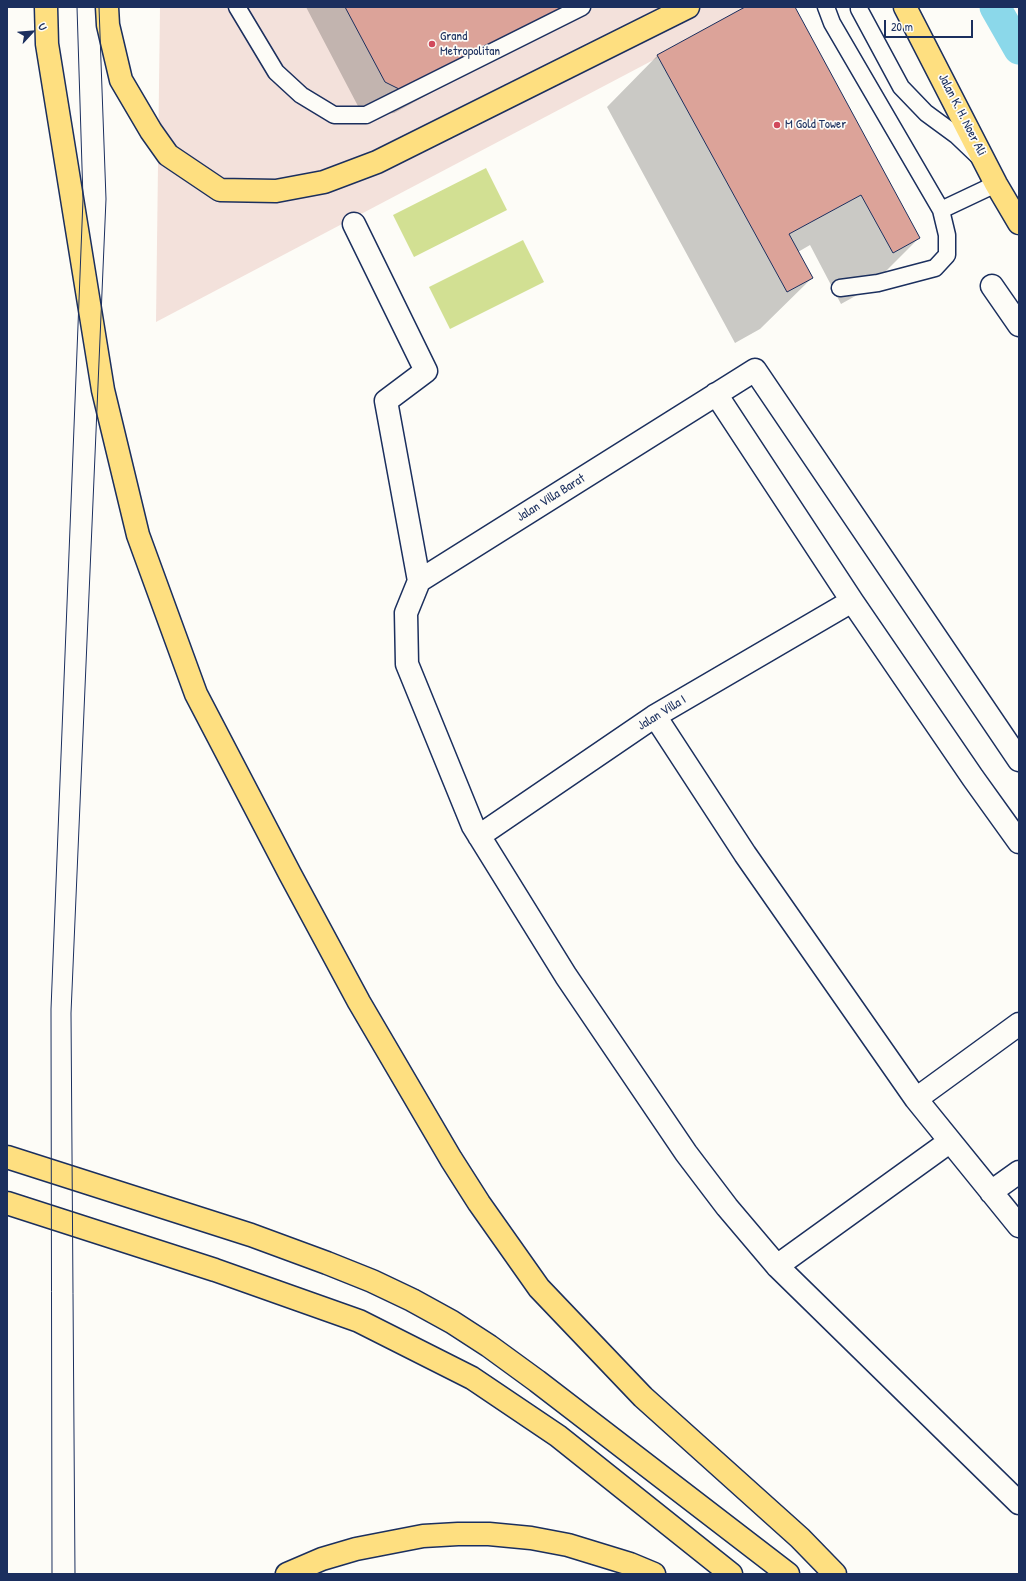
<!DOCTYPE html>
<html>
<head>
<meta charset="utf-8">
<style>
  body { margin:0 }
  #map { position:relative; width:1026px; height:1581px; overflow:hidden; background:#fdfcf7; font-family:"Patrick Hand",sans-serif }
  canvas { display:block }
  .frame { position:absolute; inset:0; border:8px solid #1b2f5e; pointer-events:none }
  .north { position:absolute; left:12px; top:12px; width:40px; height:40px; -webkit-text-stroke:3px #fdfcf7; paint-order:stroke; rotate:64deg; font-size:11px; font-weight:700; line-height:16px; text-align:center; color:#1b2f5e }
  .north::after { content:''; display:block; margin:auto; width:14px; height:18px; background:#1b2f5e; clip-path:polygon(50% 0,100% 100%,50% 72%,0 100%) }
  .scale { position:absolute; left:884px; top:20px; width:89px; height:18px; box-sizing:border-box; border:2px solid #1b2f5e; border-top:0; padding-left:5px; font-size:12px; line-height:14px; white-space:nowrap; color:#1b2f5e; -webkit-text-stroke:3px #fdfcf7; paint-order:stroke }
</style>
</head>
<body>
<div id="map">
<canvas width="1026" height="1581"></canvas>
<div class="frame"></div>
<div class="north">U</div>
<div class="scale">20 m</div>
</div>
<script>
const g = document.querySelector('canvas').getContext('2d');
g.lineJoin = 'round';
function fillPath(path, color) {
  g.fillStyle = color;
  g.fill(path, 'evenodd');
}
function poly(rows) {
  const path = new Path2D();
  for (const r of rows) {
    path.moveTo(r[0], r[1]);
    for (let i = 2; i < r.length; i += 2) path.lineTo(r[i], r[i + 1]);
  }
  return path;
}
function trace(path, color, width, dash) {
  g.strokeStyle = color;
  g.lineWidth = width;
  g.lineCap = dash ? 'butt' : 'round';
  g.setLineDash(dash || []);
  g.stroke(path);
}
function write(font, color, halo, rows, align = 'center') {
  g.font = font + ' "Patrick Hand",sans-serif';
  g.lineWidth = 3.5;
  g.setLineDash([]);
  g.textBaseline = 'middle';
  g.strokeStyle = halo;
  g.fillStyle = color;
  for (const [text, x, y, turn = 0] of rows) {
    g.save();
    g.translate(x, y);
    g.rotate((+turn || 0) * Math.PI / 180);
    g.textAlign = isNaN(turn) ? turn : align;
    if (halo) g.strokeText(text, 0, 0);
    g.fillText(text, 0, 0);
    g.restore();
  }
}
fillPath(poly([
  [160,7,754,7,156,322]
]), '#f3e1db');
fillPath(poly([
  [486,168,507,210,414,257,393,215],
  [523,240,544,282,450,329,429,287]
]), '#d2e093');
fillPath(poly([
  [306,7,589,7,394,113,373,115,359,108],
  [747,7,794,7,919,238,868,289,841,304,810,245,798,252,812,278,760,329,735,343,607,107,658,55]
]), '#0003');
trace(poly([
  [995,7,1019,49]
]), '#8bd8ea', 31);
const building = poly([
  [345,7,569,7,420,88,399,89,385,82,345,7],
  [745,7,795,7,920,238,893,253,861,195,789,234,813,278,787,292,657,55,745,7]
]);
fillPath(building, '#dca399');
trace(building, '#1b2f5e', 1);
const lane = poly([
  [237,7,276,72,301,95,334,115,366,115,582,7],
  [826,7,832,23,941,210,947,235,947,255,935,268,878,283,840,288],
  [859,9,901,87,926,113,956,135,978,156],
  [941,210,996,184]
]);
const street = poly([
  [354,224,426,371,386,401,419,581],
  [992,286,1019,325],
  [716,394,852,601,973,778,1019,842],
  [655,716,745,854,916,1099,1019,1226],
  [1019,760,755,370,419,581,406,613,407,664,473,826,566,976,686,1153,727,1207,777,1266,1019,1503],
  [479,836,655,716,852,601],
  [916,1099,1019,1024],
  [991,1192,1019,1172],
  [777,1266,949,1142]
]);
const primary = poly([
  [905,7,996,184,1019,223]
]);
const highway = poly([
  [46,7,47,44,103,390,138,535,196,694,290,874,359,1002,451,1159,479,1203,539,1288,643,1397,800,1538,835,1574],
  [107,7,108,25,121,80,151,131,168,155,220,190,276,191,324,182,377,162,688,7],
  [7,1157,251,1235,327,1263,372,1281,412,1300,452,1322,489,1346,537,1381,788,1574],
  [7,1203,215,1270,359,1321,472,1378,558,1436,731,1574],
  [287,1574,322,1559,356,1549,423,1536,458,1534,489,1534,531,1538,568,1545,630,1564,654,1574]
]);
trace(lane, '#1b2f5e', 19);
trace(street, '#1b2f5e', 25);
trace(primary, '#1b2f5e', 25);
trace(highway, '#1b2f5e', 25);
trace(lane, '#fdfcf7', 16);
trace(street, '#fdfcf7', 22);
trace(primary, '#fedf80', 22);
trace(highway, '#fedf80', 22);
trace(poly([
  [52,1574,51,1009,83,199,77,7],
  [75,1574,71,1013,106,199,99,7]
]), '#1b2f5e', 1);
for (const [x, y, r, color] of [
  [432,44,4,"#d1495b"],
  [777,125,4,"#d1495b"]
]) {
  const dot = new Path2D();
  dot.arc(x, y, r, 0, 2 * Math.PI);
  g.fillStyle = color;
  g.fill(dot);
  trace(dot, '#fdfcf7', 1.5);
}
write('13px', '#1b2f5e', '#fdfcf7', [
  ["Grand",440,37],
  ["Metropolitan",440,52],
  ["M Gold Tower",785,125]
], 'left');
write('13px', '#1b2f5e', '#fdfcf7', [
  ["Jalan K. H. Noer Ali",962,115,63],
  ["Jalan Villa Barat",551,498,-32],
  ["Jalan Villa I",662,713,-32]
]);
</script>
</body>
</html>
